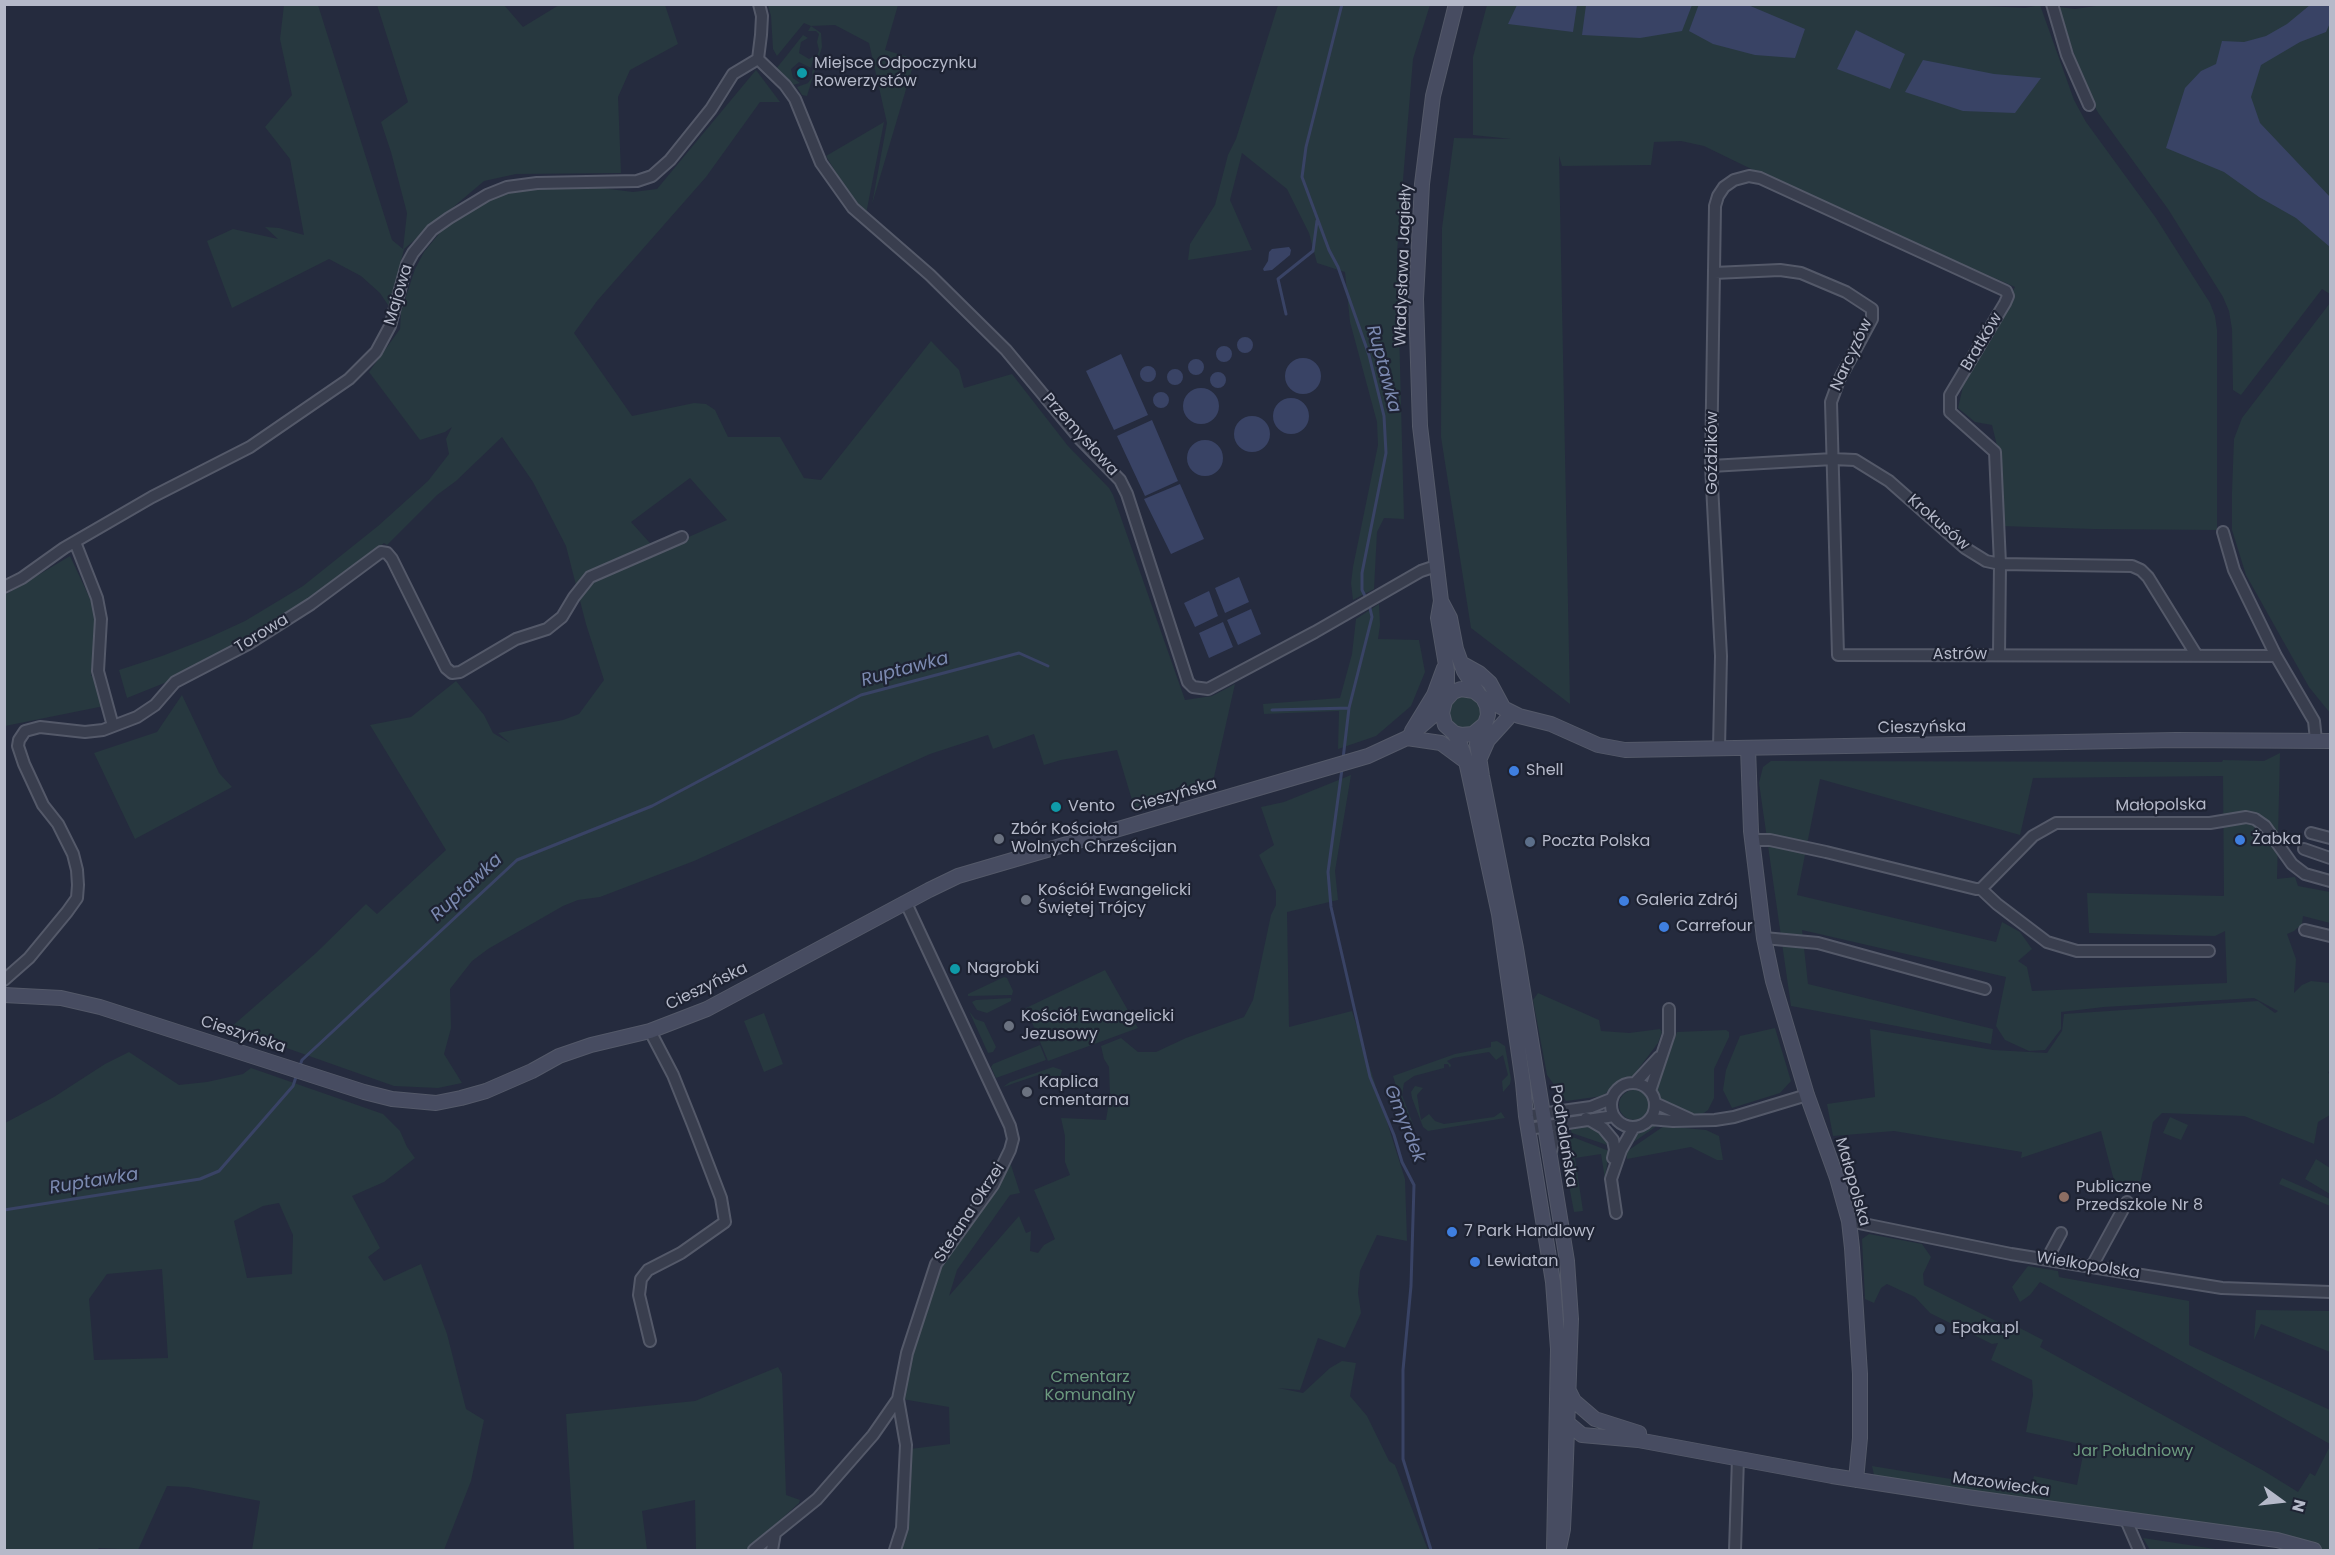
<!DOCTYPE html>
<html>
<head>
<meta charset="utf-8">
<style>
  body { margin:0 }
  #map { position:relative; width:2335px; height:1555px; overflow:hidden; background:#252b3e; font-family:Poppins,sans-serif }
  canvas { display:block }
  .frame { position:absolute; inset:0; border:6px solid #b5b9c9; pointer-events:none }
  .north { position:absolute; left:2251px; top:1471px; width:60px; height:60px; -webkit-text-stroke:4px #1e2333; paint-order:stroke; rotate:105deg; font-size:16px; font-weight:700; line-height:24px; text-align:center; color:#b5b9c9 }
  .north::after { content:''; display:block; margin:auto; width:21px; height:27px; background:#b5b9c9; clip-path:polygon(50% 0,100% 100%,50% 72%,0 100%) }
</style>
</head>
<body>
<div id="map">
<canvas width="2335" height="1555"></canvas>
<div class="frame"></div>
<div class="north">N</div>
</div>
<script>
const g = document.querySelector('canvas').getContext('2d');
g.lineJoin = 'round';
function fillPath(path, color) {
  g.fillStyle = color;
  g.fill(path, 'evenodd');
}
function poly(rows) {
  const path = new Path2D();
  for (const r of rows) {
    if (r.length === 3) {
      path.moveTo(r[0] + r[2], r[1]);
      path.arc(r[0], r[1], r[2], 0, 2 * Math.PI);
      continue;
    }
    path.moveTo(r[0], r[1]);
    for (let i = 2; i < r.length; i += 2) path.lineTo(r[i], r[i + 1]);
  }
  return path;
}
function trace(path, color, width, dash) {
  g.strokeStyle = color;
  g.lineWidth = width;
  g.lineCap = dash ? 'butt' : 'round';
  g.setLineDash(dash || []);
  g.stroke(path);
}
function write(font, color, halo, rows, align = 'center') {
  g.font = font + ' Poppins,sans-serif';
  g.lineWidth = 4.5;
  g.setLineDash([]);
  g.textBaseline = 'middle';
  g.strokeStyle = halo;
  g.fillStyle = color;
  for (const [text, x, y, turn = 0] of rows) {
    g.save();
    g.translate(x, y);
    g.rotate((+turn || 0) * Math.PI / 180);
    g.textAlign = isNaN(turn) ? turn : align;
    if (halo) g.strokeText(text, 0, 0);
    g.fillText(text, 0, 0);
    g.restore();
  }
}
fillPath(poly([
  [1947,4,2025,8,2040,5,2074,100,2086,122,2156,218,2210,303,2215,316,2217,330,2217,530,2093,529,2001,526,1999,454,1992,425,1975,422,1958,408,1964,382,2015,287,1817,201,1704,146,1681,141,1654,142,1651,165,1562,166,1559,156,1570,704,1471,628,1441,437,1442,228,1454,138,1511,139,1473,135,1473,57,1487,5],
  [2110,4,2330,5,2330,294,2322,289,2241,395,2233,390,2232,329,2229,311,2223,297,2168,209,2099,114,2087,94,2059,7,2075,9],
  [284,5,318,5,392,240,403,249,407,213,391,152,381,122,408,102,377,5,504,5,523,27,559,5,665,5,678,44,630,70,618,97,621,173,516,174,484,181,404,249,390,308,380,293,361,276,329,259,232,308,207,241,233,229,278,239,265,227,279,228,304,235,290,159,265,127,292,95,280,39],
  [768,5,898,5,885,50,915,59,872,204,887,123,869,43,835,25,811,26,821,33,822,47,807,96,802,95,797,87,808,83,813,76,812,72,819,50,817,42,819,34,816,31,808,31,811,26,804,23,777,56,773,49,771,16],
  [1278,5,1430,5,1413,59,1397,252,1404,519,1384,518,1377,532,1374,589,1353,600,1351,583,1353,567,1378,445,1377,422,1350,322,1345,272,1317,263,1309,233,1287,189,1242,153,1230,200,1252,250,1188,260,1190,244,1215,205,1228,155,1236,139],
  [803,35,808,38,801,42,799,53,809,59,814,56,811,68,799,62,791,69,793,78,800,83,793,85,776,69],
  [756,70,780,102,760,102,706,177,597,301,574,333,632,416,694,403,706,404,715,410,728,437,780,437,804,478,821,480,931,341,959,370,964,388,1012,374,1068,446,1109,488,1113,495,1185,700,1212,696,1235,684,1212,786,1135,810,1117,750,1061,760,1044,765,1034,734,993,749,988,735,930,754,694,861,600,897,578,900,563,906,488,949,472,961,450,989,451,1028,444,1054,462,1083,438,1088,394,1086,230,1028,316,953,366,904,377,914,446,850,370,725,411,717,456,681,484,715,493,733,510,743,498,733,563,720,579,714,604,680,586,624,566,546,533,482,502,437,456,481,437,495,387,545,384,543,341,579,237,647,172,680,127,698,119,670,162,656,208,638,245,621,303,586,378,526,428,481,449,454,446,439,452,427,445,432,420,440,369,372,400,329,401,312,415,269,424,252,443,229,502,191,571,184,633,192,657,189],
  [690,478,727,520,657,551,631,522],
  [884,122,866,214,847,191,826,156],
  [2330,303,2330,713,2309,687,2246,575,2232,530,2232,492,2234,439,2242,418],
  [70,556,102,624,91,676,104,672,114,704,5,726,5,595],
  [1379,604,1380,625,1378,639,1419,640,1425,672,1411,706,1376,736,1338,749,1339,711,1264,714,1263,704,1340,698,1352,654,1356,619],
  [182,695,219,773,232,787,135,839,94,753,157,732],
  [1465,712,16],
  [2280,753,2277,879,2295,877,2298,886,2330,892,2330,923,2303,916,2302,924,2294,931,2287,934,2296,959,2294,993,2302,985,2311,981,2330,983,2330,1071,2328,1072,2330,1076,2330,1115,2318,1122,2314,1144,2244,1116,2162,1113,2153,1122,2139,1189,2117,1192,2101,1131,2021,1158,2022,1152,1894,1131,1833,1136,1827,1104,1875,1097,1870,1029,1993,1050,2047,1053,2062,1031,2064,1014,2258,1001,2275,1013,2278,1011,2254,998,2104,1007,2061,1012,2061,1029,2045,1050,2029,1051,2005,1040,1996,1026,2006,977,1802,930,1808,984,1993,1029,1991,1044,1791,1006,1759,783,1763,767,1771,761,2222,762,2223,760,2264,761],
  [2223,776,2224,896,2087,893,2089,933,2215,936,2225,931,2227,983,2032,991,2027,967,2018,961,2032,949,2020,932,2002,922,1996,942,1797,895,1820,779,2020,835,2033,778],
  [1351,775,1335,871,1338,900,1287,912,1289,1027,1352,1011,1405,1179,1407,1241,1377,1235,1360,1271,1358,1293,1361,1313,1345,1348,1318,1338,1300,1390,1278,1388,1303,1393,1330,1368,1342,1361,1356,1363,1350,1396,1367,1416,1389,1461,1395,1465,1428,1550,900,1550,910,1449,950,1444,949,1407,902,1399,910,1357,947,1253,994,1193,1010,1162,1020,1193,1010,1195,957,1270,949,1296,1019,1216,1026,1233,1031,1231,1030,1251,1038,1253,1044,1245,1055,1239,1034,1190,1070,1175,1065,1162,1065,1136,1061,1118,1106,1120,1110,1096,1109,1067,1104,1059,1101,1046,1121,1038,1138,1052,1156,1052,1186,1038,1244,1017,1253,1000,1271,915,1276,905,1276,891,1259,855,1274,845,1261,807,1284,802],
  [1105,970,1138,1028,1048,1061,1026,1008],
  [1004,977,1007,978,1013,991,1012,995,968,996,968,994],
  [1538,993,1599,1020,1601,1031,1629,1033,1660,1029,1662,1032,1658,1043,1633,1076,1617,1082,1603,1096,1566,1101,1547,1075,1533,1000],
  [1011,998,1011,1001,987,1013,977,1010,972,1002,976,1000],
  [969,1011,975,1019,984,1022,996,1047,993,1052,988,1053],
  [764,1013,783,1064,764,1072,744,1021],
  [1775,1028,1791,1081,1780,1093,1732,1108,1723,1090,1726,1070,1740,1036],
  [1726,1030,1729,1032,1729,1037,1714,1069,1714,1098,1708,1110,1701,1115,1693,1114,1661,1104,1654,1088,1677,1032],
  [1497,1041,1505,1046,1511,1079,1510,1084,1503,1092,1502,1081,1508,1075,1503,1055,1496,1060,1489,1052,1453,1058,1447,1061,1451,1065,1450,1068,1448,1064,1444,1064,1444,1068,1414,1076,1404,1083,1402,1095,1414,1127,1401,1103,1393,1076,1455,1054,1491,1047,1491,1042],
  [1040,1045,1046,1060,996,1078,991,1067,993,1064],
  [129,1052,179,1085,207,1082,243,1074,251,1068,383,1114,400,1131,407,1147,415,1158,384,1182,352,1196,380,1248,368,1257,384,1281,421,1264,447,1334,466,1409,484,1420,471,1481,444,1550,252,1550,260,1501,188,1487,167,1486,138,1550,99,1548,97,1550,5,1550,5,1123,54,1097,105,1064],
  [279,1203,293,1235,292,1274,247,1278,234,1221,263,1206],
  [162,1269,168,1358,94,1360,89,1299,107,1274],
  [1053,1067,1062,1070,1060,1078,1041,1074,1003,1087,1010,1082],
  [1415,1086,1423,1088,1417,1095,1421,1120,1429,1114,1435,1121,1444,1124,1494,1117,1501,1112,1505,1118,1428,1131,1423,1127,1412,1098,1411,1092],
  [1634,1105,15],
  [2170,1117,2188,1125,2181,1140,2163,1133],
  [1655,1123,1661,1123,1625,1148,1635,1132],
  [1581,1125,1592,1126,1606,1137,1610,1146,1572,1133,1570,1128],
  [1664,1126,1706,1130,1719,1136,1723,1160,1717,1160,1691,1147,1627,1159,1626,1152],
  [1570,1136,1609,1151,1605,1179,1601,1154,1575,1158,1583,1211,1574,1212,1565,1164,1564,1151],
  [2316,1159,2330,1168,2330,1194,2305,1179],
  [2282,1178,2330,1199,2330,1206,2279,1184],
  [1869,1234,1922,1244,1931,1257,1923,1274,1924,1285,2014,1330,2016,1326,2043,1340,2040,1347,2264,1471,2298,1492,2310,1473,2315,1476,2330,1446,2330,1550,2314,1550,1874,1475,1872,1466,2030,1492,2034,1476,2077,1485,2085,1445,2026,1432,2033,1395,2032,1380,1991,1360,1998,1343,1992,1344,1930,1313,1915,1297,1887,1284,1881,1288,1874,1303,1865,1299,1862,1239],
  [2028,1266,2058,1271,2059,1277,2189,1301,2189,1345,2330,1410,2330,1444,2040,1282,2030,1295,2020,1302,2012,1287],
  [2256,1310,2330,1311,2330,1352,2261,1324,2254,1340],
  [778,1367,782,1374,786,1495,800,1500,799,1503,747,1550,696,1550,695,1500,642,1511,647,1550,574,1550,566,1414,695,1401],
  [2143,1538,2222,1550,2150,1550]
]), '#27383f');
fillPath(poly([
  [1699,4,1748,5,1805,29,1795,58,1755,55,1713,44,1689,31],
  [1517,5,1577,5,1573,32,1508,24],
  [1586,5,1586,4,1692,5,1682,31,1640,38,1582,35],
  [2310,5,2330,5,2330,23,2326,32,2300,42,2261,65,2251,97,2260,123,2330,197,2330,247,2296,218,2259,197,2224,172,2166,148,2185,88,2201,71,2216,64,2222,41,2244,42,2266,36,2287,24],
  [1856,30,1905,54,1890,89,1837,69],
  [1923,60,1994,74,2041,78,2015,113,1963,111,1905,92],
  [1289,247,1291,250,1290,255,1272,270,1264,271,1263,269,1268,261,1269,252,1272,249],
  [1245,345,8],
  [1224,354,8],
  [1121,354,1148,415,1114,430,1086,371],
  [1303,376,18],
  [1196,367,8],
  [1148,374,8],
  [1175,377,8],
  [1218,380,8],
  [1201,406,18],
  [1161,400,8],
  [1291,416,18],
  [1252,434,18],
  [1152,420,1178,481,1145,496,1117,436],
  [1205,458,18],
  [1180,484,1204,539,1171,554,1144,499],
  [1239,577,1249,602,1225,613,1215,588],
  [1209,591,1218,616,1195,627,1184,603],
  [1251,609,1261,634,1238,645,1227,620],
  [1223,622,1233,647,1209,658,1199,633]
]), '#394365');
trace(poly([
  [1342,4,1306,147,1302,177,1329,250,1338,267,1369,355,1384,416,1386,453,1362,573,1362,590,1366,598],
  [1286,314,1278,279,1313,251,1317,221],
  [1272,710,1349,708],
  [1343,759,1349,708,1372,617,1369,604],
  [1342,769,1328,872,1331,907,1370,1077,1394,1135,1402,1162,1414,1185,1411,1286,1403,1370,1403,1459,1431,1550],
  [299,1068,302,1060,517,860,652,806,861,695,1019,653,1048,666],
  [4,1210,200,1179,219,1171,293,1086,297,1074]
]), '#394365', 3);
const street = poly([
  [759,4,762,16,761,35,758,59,785,85,795,99,821,163,853,208,930,275,1006,350,1080,439,1120,480,1127,494,1188,682,1193,687,1208,689,1315,632,1421,571,1436,566],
  [2052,4,2067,55,2089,105],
  [1714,273,1780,270,1801,273,1846,292,1872,309,1872,319,1839,380,1831,402,1838,655,2276,656],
  [1711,466,1833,459,1855,460,1889,481,1965,548,1986,561,2000,564,2132,566,2141,570,2148,577,2197,656],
  [2223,532,2234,570,2276,656,2314,721,2316,740],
  [75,542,97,598,101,619,98,671,113,726],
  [4,587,22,578,64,548,152,497,250,447,349,379,376,352,390,326,407,264,413,253,432,230,449,218,487,195,507,187,537,183,637,181,652,176,670,160,711,109,733,74,758,59],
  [1719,748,1721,656,1711,466,1715,206,1718,196,1724,187,1734,180,1749,176,1760,178,2006,291,2008,296,2005,303,1950,395,1950,412,1995,452,2000,564,1999,655],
  [2311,833,2330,838],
  [1752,840,1770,840,1826,852,1976,889,1981,889,2033,836,2056,823,2210,823,2246,817,2255,819,2265,826,2292,864,2305,874,2330,881],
  [2304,849,2330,858],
  [1981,889,1997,904,2047,942,2077,951,2209,951],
  [2305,930,2330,936],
  [1764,938,1818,943,1985,989],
  [4,980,29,958,67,912,77,898,78,885,77,870,73,854,58,824,43,805,24,764,18,746,19,740,25,731,40,727,85,732,103,730,137,717,155,705,175,682,248,644,311,604,381,552,387,553,392,559,446,668,452,673,460,672,516,639,547,629,562,617,574,597,590,577,682,537],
  [650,1031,673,1075,693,1125,721,1198,725,1222,681,1253,648,1270,641,1279,639,1295,650,1341],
  [1635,1083,1659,1057],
  [1633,1105,22],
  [1650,1091,1669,1034,1669,1009],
  [1655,1103,1690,1119],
  [1526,1116,1591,1107,1611,1099],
  [1586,1118,1603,1128,1613,1140,1615,1150,1613,1158],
  [1650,1119,1673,1121,1715,1120,1734,1117,1807,1095],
  [1528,1129,1614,1116],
  [1551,1151,1554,1138,1566,1122],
  [1616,1213,1611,1179,1621,1150,1634,1127],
  [1849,1221,2011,1254,2222,1288,2330,1292],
  [2047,1259,2061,1233],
  [2092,1266,2127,1202],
  [2126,1520,2139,1550],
  [754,1550,817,1499,873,1435,898,1399,907,1353,936,1264,993,1185,1010,1150,1013,1139,1010,1126,906,903],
  [772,1550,775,1533],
  [895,1550,902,1528,906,1445,898,1399],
  [1735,1550,1738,1458]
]);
const secondary = poly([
  [1441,601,1450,618,1456,649,1464,671,1478,693],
  [1461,663,1479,673,1490,683,1504,709],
  [1447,698,1447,671,1438,618,1441,601,1420,426,1416,299,1422,184,1433,96,1456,4],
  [1483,698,1519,716,1551,724,1598,745,1625,750,2176,740,2330,741],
  [1479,730,1477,744,1482,776,1516,948,1567,1261,1571,1319,1565,1486,1563,1529,1559,1548],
  [1412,731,1434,695,1444,668],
  [1454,733,1461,735,1473,734,1485,724,1488,715,1487,706,1483,698,1474,691,1461,689,1453,692,1445,701,1442,713,1445,725,1454,733,1460,744,1466,761,1499,914,1523,1083,1526,1116,1553,1282,1558,1349,1554,1550],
  [1407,738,1441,743,1464,760],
  [1748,748,1751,831,1764,938,1773,981,1807,1095,1837,1178,1849,1221,1852,1248,1860,1374,1860,1438,1856,1480],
  [1480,758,1488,740,1508,718],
  [4,995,61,998,100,1007,364,1092,392,1099,436,1103,461,1098,486,1091,532,1071,559,1056,591,1045,650,1031,707,1009,929,890,958,876,1368,756,1407,738,1442,708],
  [1569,1391,1574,1401,1595,1419,1639,1433],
  [1564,1420,1582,1435,1638,1440,1832,1476,1974,1498,2277,1540,2314,1550]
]);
trace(street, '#545969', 14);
trace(secondary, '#545969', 16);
trace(street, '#393e4e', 10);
trace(secondary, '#474c61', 14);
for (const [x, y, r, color] of [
  [802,73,6,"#0f9aa8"],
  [1514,771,6,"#3f7fe0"],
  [1056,807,6,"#0f9aa8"],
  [999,839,6,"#6b7280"],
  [2240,840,6,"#3f7fe0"],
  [1530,842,6,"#5c6f8a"],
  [1026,900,6,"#6b7280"],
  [1624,901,6,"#3f7fe0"],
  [1664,927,6,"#3f7fe0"],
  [955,969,6,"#0f9aa8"],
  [1009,1026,6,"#6b7280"],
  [1027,1092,6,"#6b7280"],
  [2064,1197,6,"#8d6e63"],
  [1452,1232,6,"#3f7fe0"],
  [1475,1262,6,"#3f7fe0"],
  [1940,1329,6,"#5c6f8a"]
]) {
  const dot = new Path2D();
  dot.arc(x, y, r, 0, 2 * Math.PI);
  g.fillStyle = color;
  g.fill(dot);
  trace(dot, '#1e2333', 2);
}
write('16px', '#b5b9c9', '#1e2333', [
  ["Miejsce Odpoczynku",814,64],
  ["Rowerzystów",814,82],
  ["Shell",1526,771],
  ["Vento",1068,807],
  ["Zbór Kościoła",1011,830],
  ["Wolnych Chrześcijan",1011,848],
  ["Żabka",2252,840],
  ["Poczta Polska",1542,842],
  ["Kościół Ewangelicki",1038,891],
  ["Świętej Trójcy",1038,909],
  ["Galeria Zdrój",1636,901],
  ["Carrefour",1676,927],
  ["Nagrobki",967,969],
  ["Kościół Ewangelicki",1021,1017],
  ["Jezusowy",1021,1035],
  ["Kaplica",1039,1083],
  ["cmentarna",1039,1101],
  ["Publiczne",2076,1188],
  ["Przedszkole Nr 8",2076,1206],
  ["7 Park Handlowy",1464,1232],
  ["Lewiatan",1487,1262],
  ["Epaka.pl",1952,1329]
], 'left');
write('16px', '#b5b9c9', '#1e2333', [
  ["Władysława Jagiełły",1404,265,-88],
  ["Majowa",399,295,-73],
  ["Bratków",1982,342,-59],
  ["Narcyzów",1852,355,-65],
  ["Przemysłowa",1080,435,48],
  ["Goździków",1713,453,-90],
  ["Krokusów",1938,523,41],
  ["Torowa",262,634,-31],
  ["Astrów",1960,655],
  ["Cieszyńska",1922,728,-1],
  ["Cieszyńska",1174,796,-16],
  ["Małopolska",2161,806,-1],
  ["Cieszyńska",707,987,-26],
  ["Cieszyńska",243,1035,18],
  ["Podhalańska",1563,1136,81],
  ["Małopolska",1852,1182,74],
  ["Stefana Okrzei",970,1213,-57],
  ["Wielkopolska",2088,1266,9],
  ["Mazowiecka",2001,1485,8]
]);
write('16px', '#6c9a7f', '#1e2333', [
  ["Cmentarz",1090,1378],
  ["Komunalny",1090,1396],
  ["Jar Południowy",2133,1452]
]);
write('italic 18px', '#7c8ab1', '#1e2333', [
  ["Ruptawka",1383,369,75],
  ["Ruptawka",905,670,-15],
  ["Ruptawka",467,888,-43],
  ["Gmyrdek",1404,1124,68],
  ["Ruptawka",94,1182,-9]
]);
</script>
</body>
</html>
